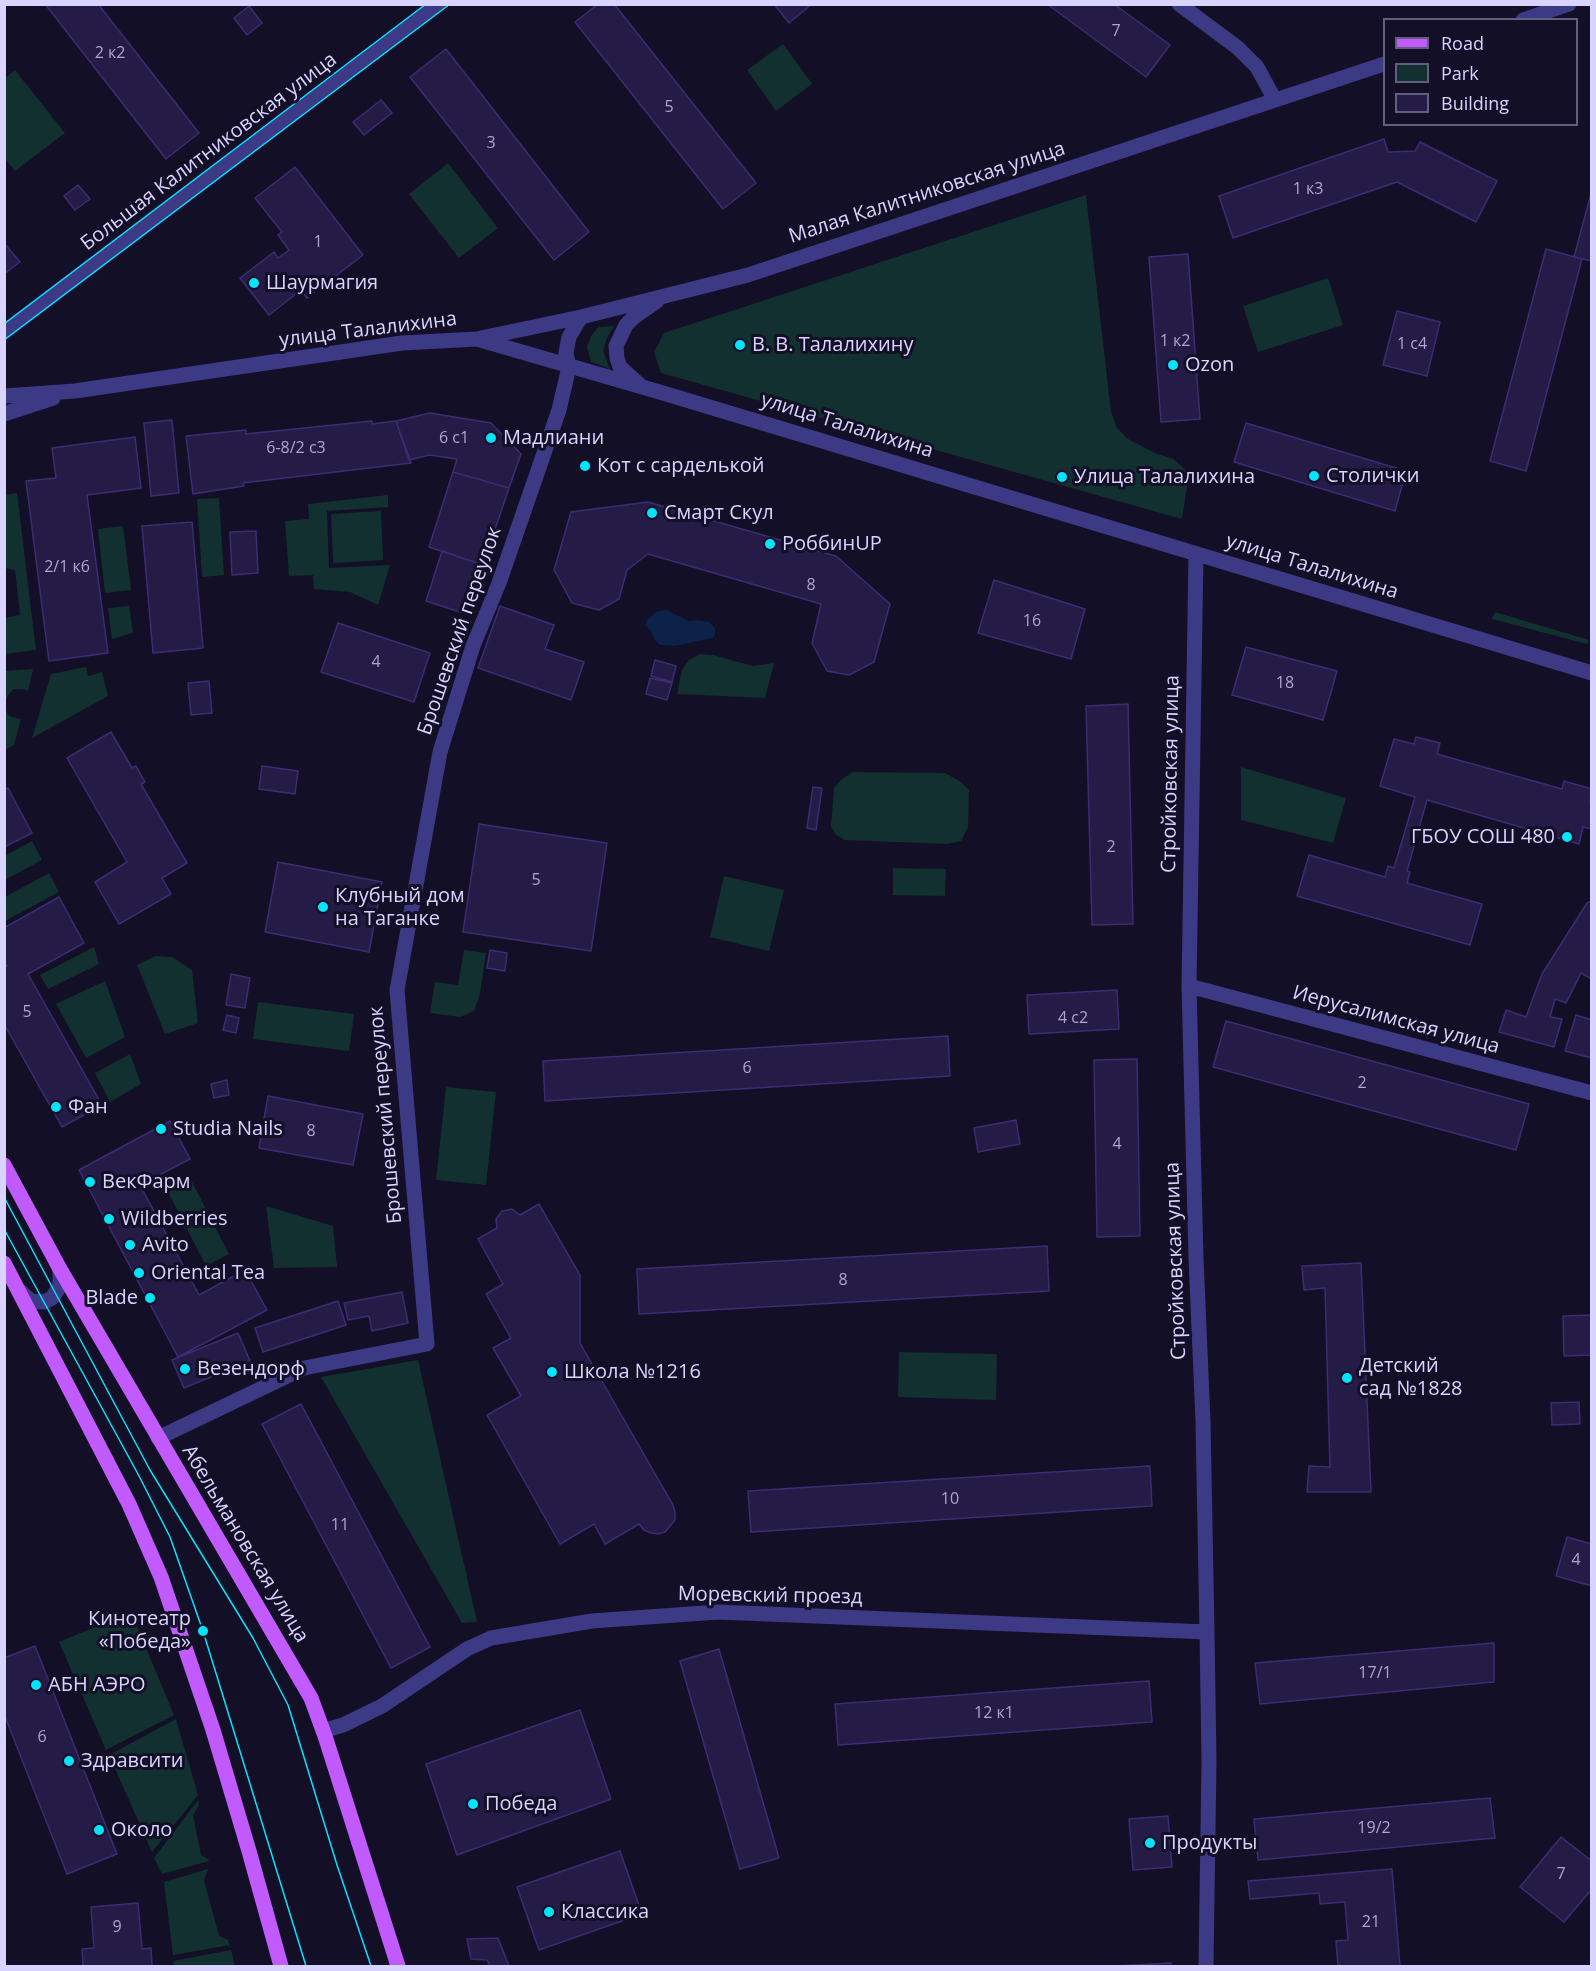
<!DOCTYPE html>
<html>
<head>
<meta charset="utf-8">
<style>
  body { margin:0 }
  #map { position:relative; width:1596px; height:1971px; overflow:hidden; background:#130f26; font-family:"Open Sans",sans-serif }
  canvas { display:block }
  .frame { position:absolute; inset:0; border:6px solid #d9d4ff; pointer-events:none }
  .legend { position:absolute; left:1383px; top:18px; width:195px; height:108px; box-sizing:border-box; background:#130f26; border:2px solid #625e7d; margin:0; padding:8px 10px; list-style:none; font-size:18px; color:#d9d4ff }
  .legend li { display:flex; align-items:center; gap:12px; height:30px }
  .legend b { width:30px; border:2px solid #625e7d }
</style>
</head>
<body>
<div id="map">
<canvas width="1596" height="1971"></canvas>
<div class="frame"></div>
<ul class="legend">
<li><b style="height:8px;background:#c25bff"></b>Road</li>
<li><b style="height:16px;background:#12302f"></b>Park</li>
<li><b style="height:16px;background:#241b47"></b>Building</li>
</ul>
</div>
<script>
const g = document.querySelector('canvas').getContext('2d');
g.lineJoin = 'round';
function fillPath(path, color) {
  g.fillStyle = color;
  g.fill(path, 'evenodd');
}
function poly(rows) {
  const path = new Path2D();
  for (const r of rows) {
    path.moveTo(r[0], r[1]);
    for (let i = 2; i < r.length; i += 2) path.lineTo(r[i], r[i + 1]);
  }
  return path;
}
function trace(path, color, width, dash) {
  g.strokeStyle = color;
  g.lineWidth = width;
  g.lineCap = dash ? 'butt' : 'round';
  g.setLineDash(dash || []);
  g.stroke(path);
}
function write(font, color, halo, rows, align = 'center') {
  g.font = font + ' "Open Sans",sans-serif';
  g.lineWidth = 6;
  g.setLineDash([]);
  g.textBaseline = 'middle';
  g.strokeStyle = halo;
  g.fillStyle = color;
  for (const [text, x, y, turn = 0] of rows) {
    g.save();
    g.translate(x, y);
    g.rotate((+turn || 0) * Math.PI / 180);
    g.textAlign = isNaN(turn) ? turn : align;
    if (halo) g.strokeText(text, 0, 0);
    g.fillText(text, 0, 0);
    g.restore();
  }
}
fillPath(poly([
  [783,44,812,84,776,111,747,70],
  [15,70,65,133,15,171,4,157,5,78],
  [448,163,498,228,459,258,409,194],
  [1086,195,1111,412,1117,428,1128,439,1157,454,1174,459,1189,474,1182,519,661,373,654,352,664,333],
  [1328,278,1343,325,1258,352,1243,306],
  [614,326,607,338,603,351,610,369,591,362,587,347,591,336,598,327],
  [17,493,36,650,5,654,5,618,20,615,15,570,5,568,5,495],
  [388,495,388,507,327,511,329,568,390,565,378,605,350,592,314,589,313,575,289,576,285,521,309,519,308,504],
  [219,498,224,575,202,577,197,499],
  [381,511,383,560,333,563,331,514],
  [123,526,131,590,105,593,98,529],
  [129,606,133,633,112,639,108,608],
  [1495,612,1589,640,1587,644,1492,619],
  [700,654,713,655,753,666,774,663,765,698,677,694,682,670,689,660],
  [86,667,88,676,102,672,108,696,32,738,51,674],
  [33,669,28,691,23,689,14,689,8,695,5,703,5,671],
  [4,706,9,716,21,719,14,745,5,750],
  [1241,767,1346,798,1333,843,1241,820],
  [853,772,945,773,961,782,969,790,968,827,961,841,947,844,845,840,836,835,831,826,834,788,842,779],
  [32,841,42,860,5,880,5,856],
  [893,868,946,869,945,896,893,895],
  [49,873,59,892,5,921,5,897],
  [724,876,784,890,769,951,710,937],
  [94,947,99,964,48,989,40,975],
  [464,950,486,953,480,994,474,1011,460,1017,430,1013,435,982,458,985],
  [155,956,172,957,192,970,198,1023,165,1034,137,965],
  [105,981,125,1037,86,1058,56,1004],
  [258,1002,354,1014,349,1051,253,1039],
  [130,1054,141,1084,110,1102,95,1073],
  [446,1087,496,1092,486,1185,436,1180],
  [190,1178,229,1254,206,1266,167,1190],
  [266,1206,333,1226,337,1267,274,1268],
  [899,1352,997,1354,996,1400,898,1397],
  [418,1360,477,1622,462,1623,321,1377],
  [131,1612,174,1715,106,1750,59,1642],
  [176,1719,198,1795,152,1852,109,1755],
  [198,1800,199,1805,193,1815,201,1855,208,1859,209,1861,162,1874,154,1858],
  [208,1869,204,1880,219,1936,228,1940,230,1945,173,1955,164,1882],
  [231,1950,235,1966,174,1966,173,1961]
]), '#12302f');
fillPath(poly([
  [667,610,688,621,698,620,709,622,715,628,715,635,712,638,675,646,660,645,654,639,651,630,645,625,647,620,656,612]
]), '#0c2248');
const building = poly([
  [45,4,98,4,199,133,166,159,45,4],
  [598,4,614,4,756,183,723,209,575,22,598,4],
  [774,4,812,4,789,23,774,4],
  [1047,4,1114,4,1170,45,1146,77,1047,4],
  [249,6,262,23,247,35,234,18,249,6],
  [446,49,589,232,554,260,410,77,446,49],
  [381,100,392,113,364,135,353,122,381,100],
  [1384,139,1388,152,1415,151,1420,142,1497,181,1476,222,1397,182,1233,238,1219,196,1384,139],
  [295,167,363,255,307,298,301,290,269,315,240,278,274,252,278,258,289,250,278,235,282,232,255,198,295,167],
  [78,185,90,199,75,210,64,196,78,185],
  [1592,190,1592,261,1574,257,1592,190],
  [4,243,20,262,4,274,4,243],
  [1546,249,1582,259,1526,471,1490,461,1546,249],
  [1188,254,1200,419,1161,422,1149,257,1188,254],
  [1397,311,1440,322,1427,376,1383,365,1397,311],
  [430,413,491,423,521,454,509,488,453,472,457,459,430,455,409,460,396,421,430,413],
  [172,420,179,493,151,496,144,423,172,420],
  [372,421,372,424,396,421,411,463,243,483,244,486,193,494,186,436,246,430,246,434,372,421],
  [1246,423,1406,471,1395,511,1234,462,1246,423],
  [135,437,141,488,87,495,108,653,49,661,26,481,56,478,52,448,135,437],
  [453,472,509,488,483,565,429,547,453,472],
  [648,502,836,556,890,604,874,662,849,675,827,671,812,643,821,604,648,554,627,570,619,599,599,610,572,603,554,570,571,512,648,502],
  [192,522,203,648,153,653,142,526,192,522],
  [256,531,258,573,232,575,230,532,256,531],
  [442,551,483,565,466,614,426,601,442,551],
  [994,580,1085,609,1071,659,978,633,994,580],
  [500,606,554,625,545,649,584,662,571,700,478,668,500,606],
  [338,623,430,653,414,702,321,672,338,623],
  [1246,647,1337,671,1323,720,1232,695,1246,647],
  [655,660,676,666,672,682,651,676,655,660],
  [650,678,672,683,667,700,646,694,650,678],
  [209,681,212,713,191,715,188,683,209,681],
  [1128,704,1133,924,1092,925,1086,706,1128,704],
  [111,732,132,768,136,766,145,782,141,784,187,863,162,878,171,894,119,924,95,882,127,862,67,758,111,732],
  [1416,737,1440,743,1437,754,1562,789,1564,781,1592,789,1590,801,1592,801,1592,829,1583,827,1579,844,1427,800,1407,871,1410,872,1407,883,1482,904,1470,945,1297,896,1309,855,1385,877,1388,866,1394,868,1415,797,1380,786,1394,739,1414,744,1416,737],
  [262,766,298,771,295,794,259,789,262,766],
  [813,787,822,788,816,830,807,828,813,787],
  [8,788,32,833,4,847,4,790,8,788],
  [479,824,607,843,591,951,463,932,479,824],
  [278,862,382,882,369,952,265,932,278,862],
  [59,897,84,943,28,974,102,1105,62,1127,4,1024,4,967,7,966,4,962,4,928,59,897],
  [1592,901,1592,979,1581,973,1566,1003,1555,999,1550,1017,1562,1019,1554,1047,1499,1032,1506,1010,1526,1017,1542,974,1587,903,1592,901],
  [490,950,507,953,505,971,487,968,490,950],
  [231,974,250,978,245,1008,226,1005,231,974],
  [1117,990,1119,1029,1029,1034,1027,995,1117,990],
  [227,1015,239,1018,236,1033,223,1030,227,1015],
  [1576,1015,1592,1020,1592,1058,1565,1051,1576,1015],
  [1226,1021,1529,1104,1516,1150,1213,1067,1226,1021],
  [948,1036,950,1076,545,1101,543,1061,948,1036],
  [1137,1059,1140,1236,1097,1237,1094,1060,1137,1059],
  [227,1080,229,1095,214,1098,211,1084,227,1080],
  [268,1096,363,1114,353,1165,259,1148,268,1096],
  [1016,1120,1020,1144,978,1152,974,1128,1016,1120],
  [170,1121,190,1159,140,1185,199,1295,245,1270,267,1310,178,1357,79,1170,170,1121],
  [539,1204,580,1275,580,1343,673,1505,675,1512,675,1520,665,1532,658,1534,651,1533,644,1530,639,1524,605,1544,594,1524,560,1544,487,1415,521,1396,493,1348,511,1338,486,1294,503,1284,478,1239,497,1228,496,1219,502,1211,512,1209,520,1215,539,1204],
  [1047,1246,1049,1291,639,1314,637,1269,1047,1246],
  [1361,1263,1371,1492,1307,1492,1309,1466,1330,1467,1325,1288,1304,1290,1302,1266,1361,1263],
  [402,1292,408,1323,372,1331,369,1316,348,1320,344,1303,402,1292],
  [338,1301,346,1325,263,1352,255,1328,338,1301],
  [1592,1315,1592,1355,1564,1356,1563,1316,1592,1315],
  [238,1333,250,1361,184,1388,172,1360,238,1333],
  [1579,1402,1580,1424,1552,1425,1551,1403,1579,1402],
  [301,1404,430,1647,391,1668,262,1424,301,1404],
  [1150,1466,1152,1506,751,1532,748,1491,1150,1466],
  [1567,1537,1592,1544,1592,1586,1556,1576,1567,1537],
  [1494,1643,1494,1682,1260,1704,1255,1663,1494,1643],
  [35,1646,117,1854,67,1874,4,1714,4,1658,35,1646],
  [719,1649,779,1858,740,1869,680,1661,719,1649],
  [1149,1681,1152,1722,838,1745,835,1704,1149,1681],
  [580,1710,611,1799,457,1855,426,1764,580,1710],
  [1490,1798,1495,1838,1258,1860,1254,1819,1490,1798],
  [1168,1816,1172,1867,1133,1870,1129,1819,1168,1816],
  [1561,1837,1592,1861,1592,1889,1564,1922,1520,1887,1561,1837],
  [620,1851,642,1914,539,1950,517,1887,620,1851],
  [1392,1869,1400,1966,1338,1966,1336,1941,1348,1940,1345,1902,1320,1904,1319,1893,1250,1899,1248,1881,1392,1869],
  [138,1903,142,1949,151,1948,152,1966,83,1966,82,1949,94,1948,91,1907,138,1903],
  [498,1938,509,1966,490,1966,487,1960,471,1959,467,1939,498,1938],
  [1171,1963,1171,1966,1105,1966,1115,1966,1171,1963]
]);
fillPath(building, '#241b47');
trace(building, '#3b2d73', 1.5);
trace(poly([
  [1179,4,1238,48,1257,67,1275,100],
  [1523,20,1569,4],
  [4,332,438,4],
  [481,338,581,317,748,275,1384,64],
  [640,385,620,367,617,358,616,346,626,325,634,317,657,301],
  [4,396,75,391,402,343,477,339,663,393,1592,673],
  [4,414,53,398],
  [1196,554,1189,986,1196,1258,1203,1421,1207,1632,1209,1762,1206,1966],
  [1189,986,1592,1093],
  [20,1291,31,1301,44,1302,52,1298,60,1286,60,1269],
  [158,1438,304,1368,427,1344,397,990,440,752,473,646,499,583,559,410,569,367,566,353,569,337,581,317],
  [323,1731,343,1725,382,1706,467,1649,491,1638,592,1621,718,1612,1207,1632]
]), '#3d3a85', 15);
trace(poly([
  [4,1165,60,1269,311,1698,325,1736,398,1966],
  [4,1263,129,1504,161,1577,213,1730,249,1851,281,1966]
]), '#c25bff', 15);
trace(poly([
  [4,324,426,4],
  [4,340,450,4],
  [4,1197,150,1470,253,1638,288,1705,337,1865,371,1966],
  [4,1229,138,1474,170,1537,203,1631,306,1966]
]), '#00e5ff', 1.5);
for (const [x, y, r, color] of [
  [254,283,6,"#00e5ff"],
  [740,345,6,"#00e5ff"],
  [1173,365,6,"#00e5ff"],
  [491,438,6,"#00e5ff"],
  [585,466,6,"#00e5ff"],
  [1314,476,6,"#00e5ff"],
  [1062,477,6,"#00e5ff"],
  [652,513,6,"#00e5ff"],
  [770,544,6,"#00e5ff"],
  [1567,837,6,"#00e5ff"],
  [323,907,6,"#00e5ff"],
  [56,1107,6,"#00e5ff"],
  [161,1129,6,"#00e5ff"],
  [90,1182,6,"#00e5ff"],
  [109,1219,6,"#00e5ff"],
  [130,1245,6,"#00e5ff"],
  [139,1273,6,"#00e5ff"],
  [150,1298,6,"#00e5ff"],
  [185,1369,6,"#00e5ff"],
  [552,1372,6,"#00e5ff"],
  [1347,1378,6,"#00e5ff"],
  [203,1631,6,"#00e5ff"],
  [36,1685,6,"#00e5ff"],
  [69,1761,6,"#00e5ff"],
  [473,1804,6,"#00e5ff"],
  [99,1830,6,"#00e5ff"],
  [1150,1843,6,"#00e5ff"],
  [549,1912,6,"#00e5ff"]
]) {
  const dot = new Path2D();
  dot.arc(x, y, r, 0, 2 * Math.PI);
  g.fillStyle = color;
  g.fill(dot);
  trace(dot, '#130f26', 2);
}
write('16px', '#aca6d1', null, [
  ["7",1116,31],
  ["2 к2",110,53],
  ["5",669,107],
  ["3",491,143],
  ["1 к3",1308,189],
  ["1",318,242],
  ["1 к2",1175,341],
  ["1 с4",1412,344],
  ["6 с1",454,438],
  ["6-8/2 с3",296,448],
  ["2/1 к6",67,567],
  ["8",811,585],
  ["16",1032,621],
  ["4",376,662],
  ["18",1285,683],
  ["2",1111,847],
  ["5",536,880],
  ["5",27,1012],
  ["4 с2",1073,1018],
  ["6",747,1068],
  ["2",1362,1083],
  ["8",311,1131],
  ["4",1117,1144],
  ["8",843,1280],
  ["10",950,1499],
  ["11",340,1525],
  ["4",1576,1560],
  ["17/1",1375,1673],
  ["12 к1",994,1713],
  ["6",42,1737],
  ["19/2",1374,1828],
  ["7",1561,1874],
  ["21",1371,1922],
  ["9",117,1927]
]);
write('20px', '#d9d4ff', '#130f26', [
  ["Большая Калитниковская улица",209,152,-37],
  ["Малая Калитниковская улица",927,193,-18],
  ["улица Талалихина",368,330,-7],
  ["улица Талалихина",847,426,17],
  ["улица Талалихина",1312,567,17],
  ["Брошевский переулок",460,631,-71],
  ["Стройковская улица",1171,774,-89],
  ["Иерусалимская улица",1396,1020,15],
  ["Брошевский переулок",386,1115,-95],
  ["Стройковская улица",1176,1261,-92],
  ["Абельмановская улица",245,1544,59],
  ["Моревский проезд",770,1596,1]
]);
write('20px', '#d9d4ff', '#130f26', [
  ["Шаурмагия",266,283],
  ["В. В. Талалихину",752,345],
  ["Ozon",1185,365],
  ["Мадлиани",503,438],
  ["Кот с сарделькой",597,466],
  ["Столички",1326,476],
  ["Улица Талалихина",1074,477],
  ["Смарт Скул",664,513],
  ["РоббинUP",782,544],
  ["ГБОУ СОШ 480",1555,837,"right"],
  ["Клубный дом",335,896],
  ["на Таганке",335,919],
  ["Фан",68,1107],
  ["Studia Nails",173,1129],
  ["ВекФарм",102,1182],
  ["Wildberries",121,1219],
  ["Avito",142,1245],
  ["Oriental Tea",151,1273],
  ["Blade",138,1298,"right"],
  ["Детский",1359,1366],
  ["сад №1828",1359,1389],
  ["Везендорф",197,1369],
  ["Школа №1216",564,1372],
  ["Кинотеатр",191,1619,"right"],
  ["«Победа»",191,1642,"right"],
  ["АБН АЭРО",48,1685],
  ["Здравсити",81,1761],
  ["Победа",485,1804],
  ["Около",111,1830],
  ["Продукты",1162,1843],
  ["Классика",561,1912]
], 'left');
</script>
</body>
</html>
